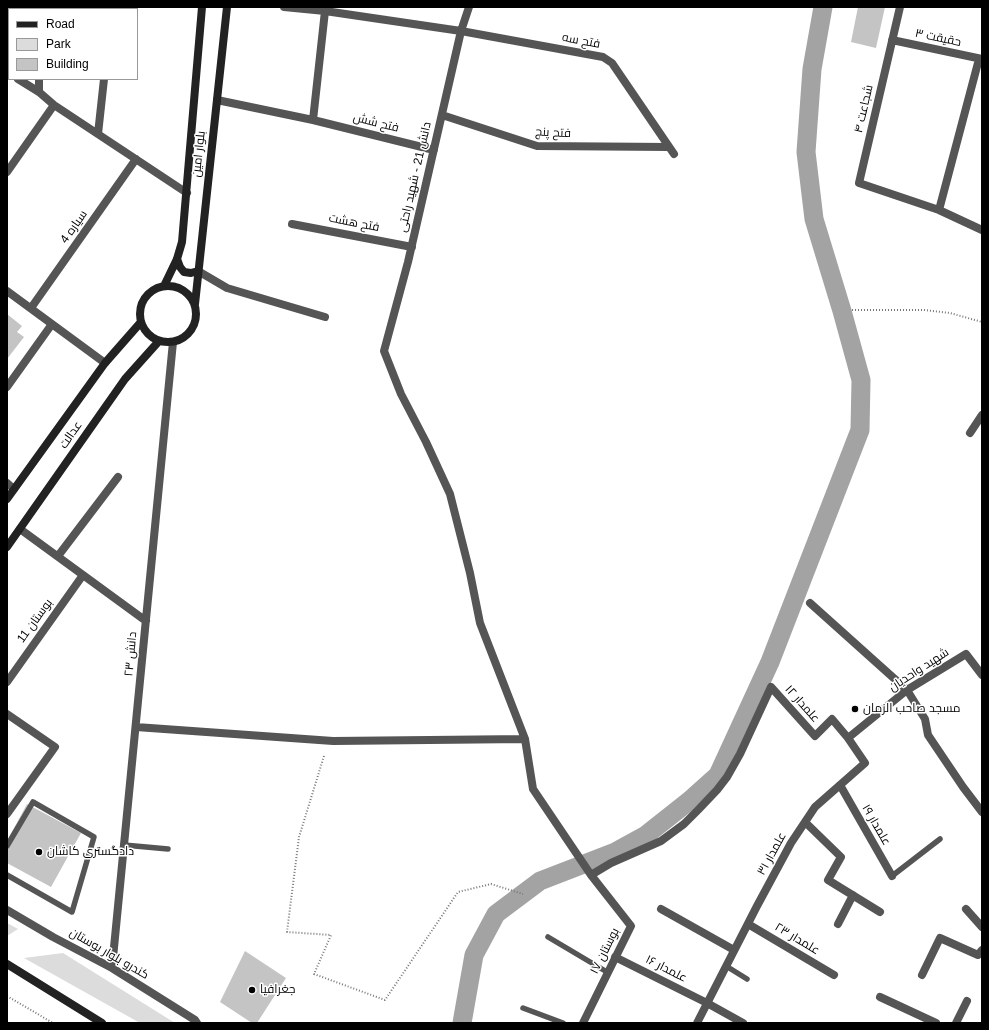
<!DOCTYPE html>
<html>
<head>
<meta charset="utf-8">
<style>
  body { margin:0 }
  #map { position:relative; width:989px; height:1030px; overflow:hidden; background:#fff; font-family:Helvetica,sans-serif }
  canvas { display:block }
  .frame { position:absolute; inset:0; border:8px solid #000; pointer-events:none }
  .legend { position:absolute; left:8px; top:8px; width:130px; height:72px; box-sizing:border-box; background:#fff; border:1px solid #999; margin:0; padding:5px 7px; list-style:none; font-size:12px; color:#000 }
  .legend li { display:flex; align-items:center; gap:8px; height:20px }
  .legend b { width:20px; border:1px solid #999 }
</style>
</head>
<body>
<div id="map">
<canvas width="989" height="1030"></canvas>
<div class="frame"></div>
<ul class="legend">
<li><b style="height:5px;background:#222"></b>Road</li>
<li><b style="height:11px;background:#dcdcdc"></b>Park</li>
<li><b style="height:11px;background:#c4c4c4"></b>Building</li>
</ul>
</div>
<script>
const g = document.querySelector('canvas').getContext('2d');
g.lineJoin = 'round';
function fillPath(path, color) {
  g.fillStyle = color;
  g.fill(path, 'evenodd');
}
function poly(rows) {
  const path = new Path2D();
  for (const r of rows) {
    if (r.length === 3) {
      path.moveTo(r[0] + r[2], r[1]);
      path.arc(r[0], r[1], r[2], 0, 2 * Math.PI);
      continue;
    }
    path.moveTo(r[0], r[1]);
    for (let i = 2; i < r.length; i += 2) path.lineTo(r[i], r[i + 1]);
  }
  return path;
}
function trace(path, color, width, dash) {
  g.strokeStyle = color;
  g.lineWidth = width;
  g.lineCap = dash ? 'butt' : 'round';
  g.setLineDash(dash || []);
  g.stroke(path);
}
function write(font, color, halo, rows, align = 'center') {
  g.font = font + ' Helvetica,Cairo,sans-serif';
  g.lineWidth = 3;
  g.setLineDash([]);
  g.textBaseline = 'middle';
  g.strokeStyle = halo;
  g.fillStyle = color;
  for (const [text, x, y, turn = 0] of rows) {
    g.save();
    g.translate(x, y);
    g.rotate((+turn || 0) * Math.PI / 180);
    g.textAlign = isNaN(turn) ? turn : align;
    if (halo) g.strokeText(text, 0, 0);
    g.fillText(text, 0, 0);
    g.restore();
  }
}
fillPath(poly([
  [7,923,18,929,7,936],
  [63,953,175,1023,140,1023,24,958]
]), '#dcdcdc');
trace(poly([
  [462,1023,474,955,496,914,540,881,615,852,646,835,689,801,718,775,770,662,860,430,861,380,842,311,814,219,806,152,812,69,823,7]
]), '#a3a3a3', 19);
fillPath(poly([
  [7,7,23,7,23,9,9,9,9,27,7,27],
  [858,7,885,7,876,48,851,42],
  [7,314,22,326,17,332,24,337,7,359],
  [27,804,81,833,51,887,7,863,7,841],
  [245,951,286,978,257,1023,252,1023,220,1002]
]), '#c4c4c4');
trace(poly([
  [852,310,924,310,950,313,982,322],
  [324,756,299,837,287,932,331,935,314,974,385,1000,458,892,491,884,523,894],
  [7,996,53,1023]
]), '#777', 2, [1, 2]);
trace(poly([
  [124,845,168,849],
  [7,846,33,802,94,837,72,912,7,875],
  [892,876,940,839],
  [548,937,607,972],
  [726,966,747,979],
  [523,1008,563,1023]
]), '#555', 5.5);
trace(poly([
  [284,7,325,11,461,31,603,57,612,63,674,154],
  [469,7,461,31,408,262,384,351,401,394,426,442,450,494,470,573,480,623,525,739,533,789,591,875,631,926,583,1023],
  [900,7,859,183,939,210,982,230],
  [43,9,43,7],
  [892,40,982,59],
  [7,72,9,73],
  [18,79,39,92,54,105,187,193],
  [39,92,39,79],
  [217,100,313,120,325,11],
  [442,115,537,146,669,147],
  [313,120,434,150],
  [98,134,104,79],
  [7,172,54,105],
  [939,210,979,59],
  [292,224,412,247],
  [198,271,227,288,325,317],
  [7,291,105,363],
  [31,308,136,159],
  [7,387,52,324],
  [970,433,982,415],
  [7,483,14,489],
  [20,529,146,621],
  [58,556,118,477],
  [810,603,907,690,925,719,928,735,963,787,982,812],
  [7,682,83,575],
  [7,714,55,747,7,814],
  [136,727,333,741,525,739],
  [848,738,907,690,966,654,982,675],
  [840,785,892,876],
  [805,822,841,857,828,880,880,912],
  [591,875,611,863,661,841,684,824,698,810,717,790,727,777,740,754,771,687,815,736,832,719,848,738,865,763,815,807,791,843,757,906,697,1023],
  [661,909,734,950],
  [966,909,982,927],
  [7,910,53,937,112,968,195,1020,197,1023],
  [748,924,834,975],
  [838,924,853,895],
  [615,957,707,1003,743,1023],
  [112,968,173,342],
  [922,975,940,938,978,955,982,950],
  [880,997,936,1023],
  [956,1023,967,1001]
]), '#555', 8);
trace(poly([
  [177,259,180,267,184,272,191,273,198,271],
  [168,314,28],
  [164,286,177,259,182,242,202,7],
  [195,304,227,7],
  [7,499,105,363,141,322],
  [7,547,125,379,159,341],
  [7,964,102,1023]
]), '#222', 8);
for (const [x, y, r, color] of [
  [855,709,4,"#000"],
  [39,852,4,"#000"],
  [252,990,4,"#000"]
]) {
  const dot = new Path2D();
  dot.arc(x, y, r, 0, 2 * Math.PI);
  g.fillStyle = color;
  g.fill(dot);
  trace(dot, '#fff', 1.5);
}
write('12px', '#000', '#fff', [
  ["حقیقت ۳",938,38,12],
  ["فتح سه",581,41,11],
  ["شجاعت ۴",864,109,-77],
  ["فتح شش",376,123,14],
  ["فتح پنج",553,133,3],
  ["بلوار امین",199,154,-84],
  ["دانش 21 - شهید راحتی",415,177,-77],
  ["فتح هشت",354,223,11],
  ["سیاره 4",74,227,-55],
  ["عدالت",71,435,-55],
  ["بوستان 11",35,621,-54],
  ["دانش ۲۳",131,654,-85],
  ["شهید واحدیان",919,670,-33],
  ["علمدار ۱۲",802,704,48],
  ["علمدار ۱۹",876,825,60],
  ["علمدار ۳۱",772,854,-61],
  ["علمدار ۲۳",797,939,31],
  ["بوستان ۱۷",605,951,-63],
  ["کندرو بلوار بوستان",109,954,30],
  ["علمدار ۱۶",666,969,27]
]);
write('12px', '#000', '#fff', [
  ["مسجد صاحب الزمان",863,709],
  ["دادگستری کاشان",47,852],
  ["جغرافیا",260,990]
], 'left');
</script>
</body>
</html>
